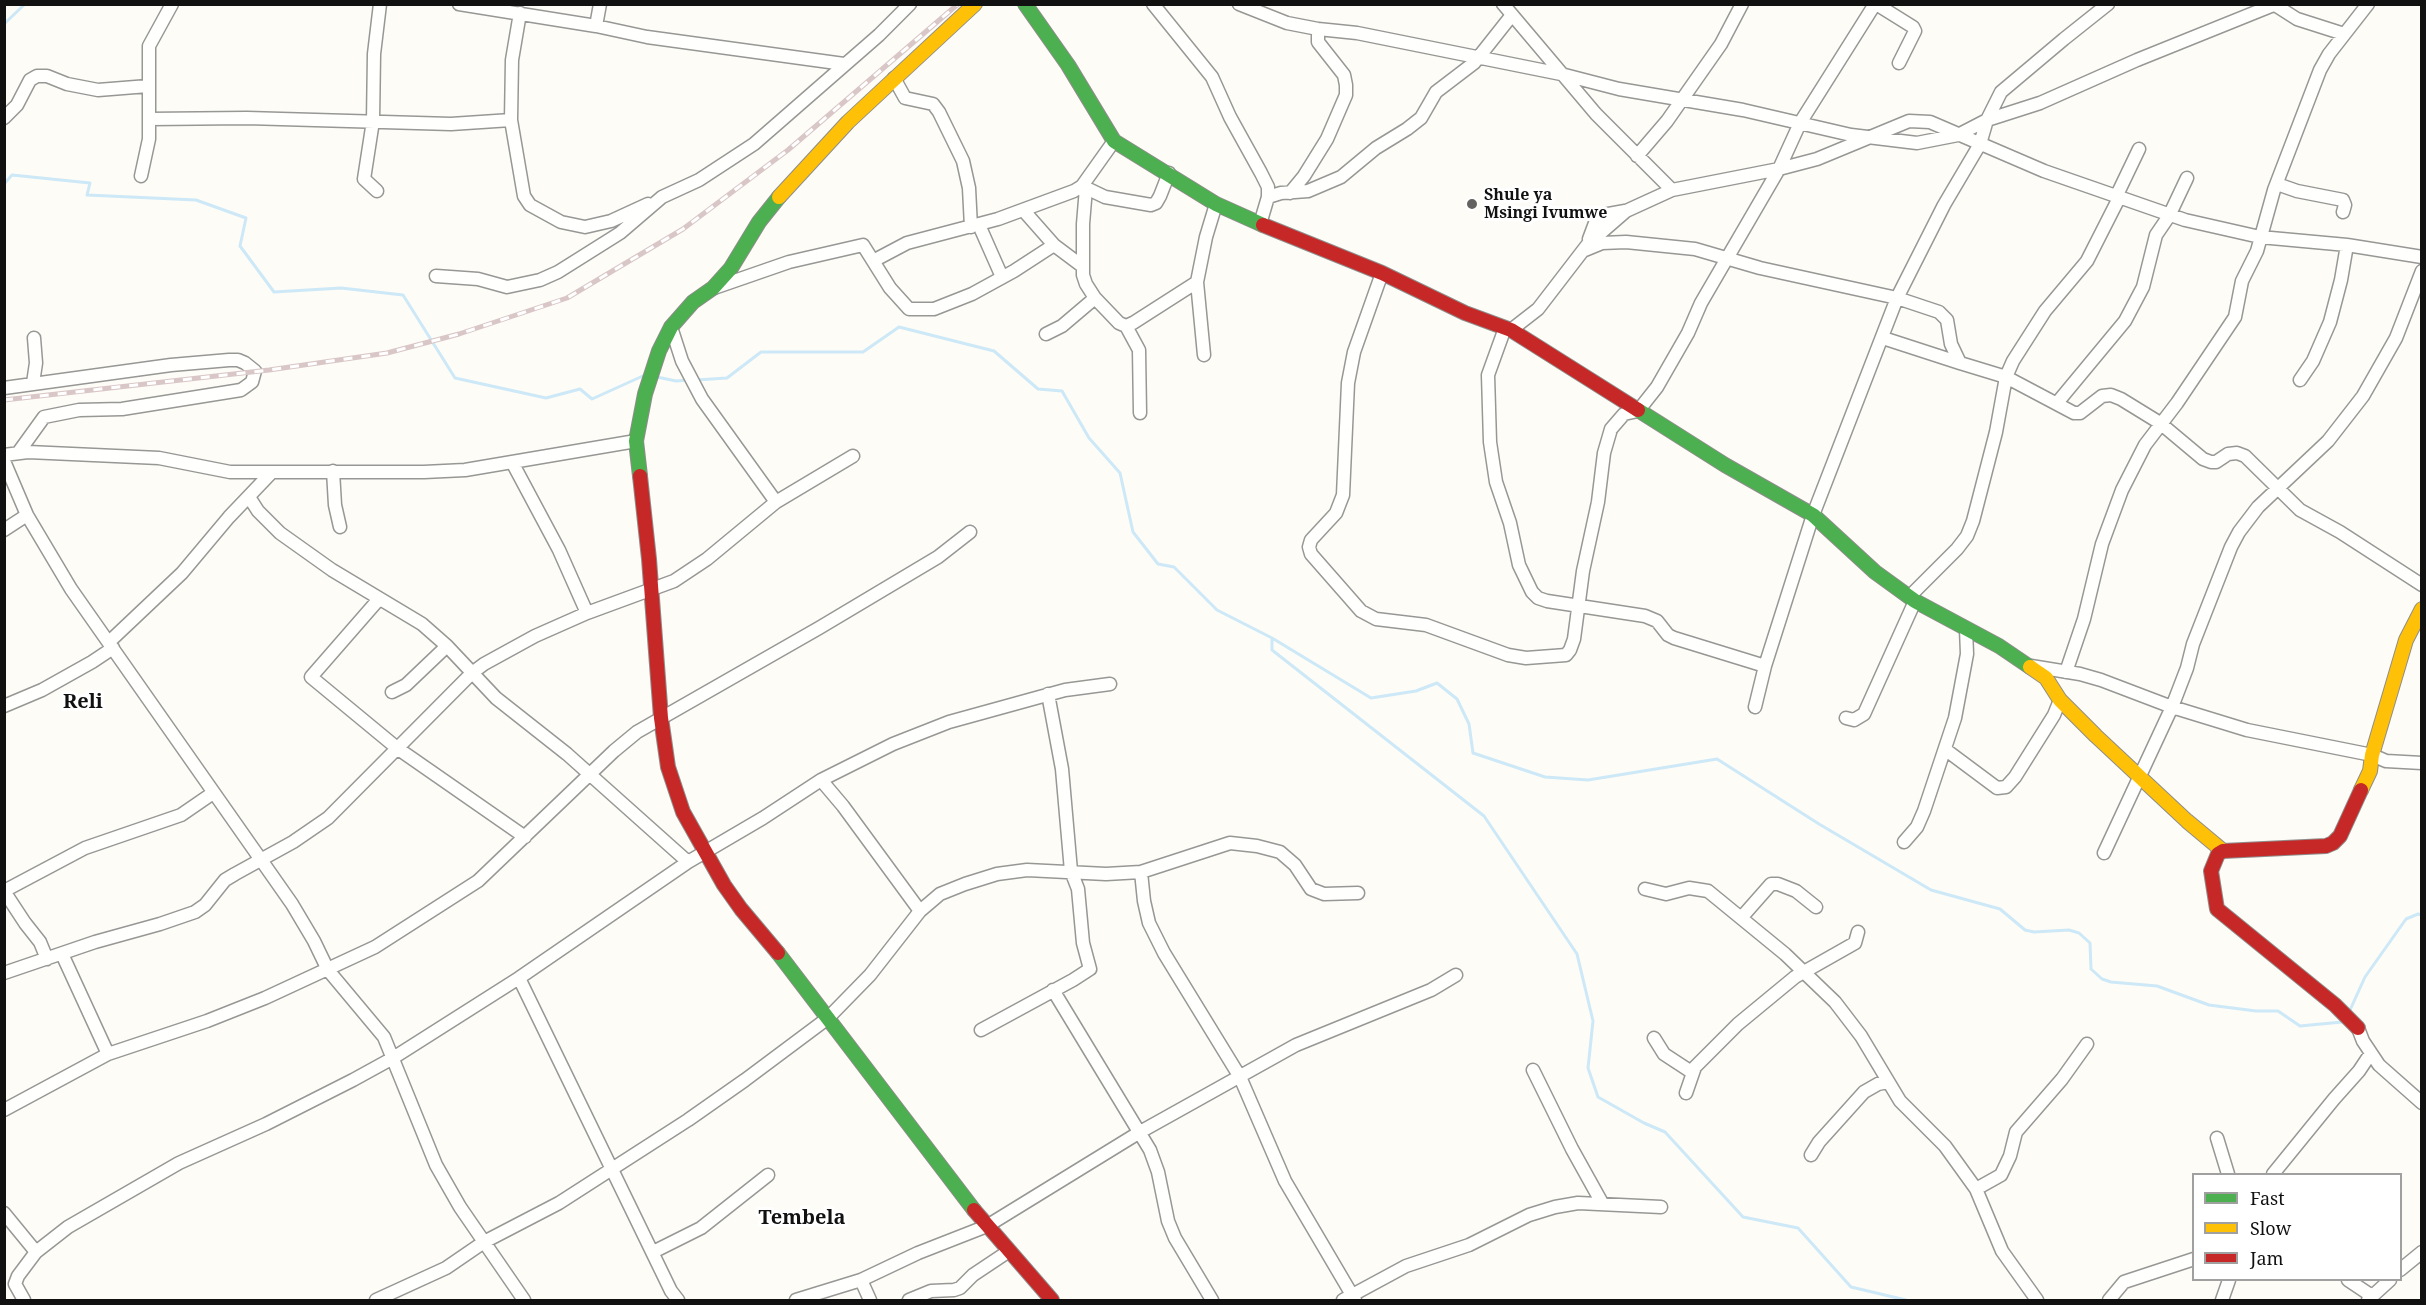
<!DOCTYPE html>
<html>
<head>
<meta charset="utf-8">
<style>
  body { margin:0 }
  #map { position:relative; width:2426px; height:1305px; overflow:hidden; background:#fdfcf7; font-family:"Noto Serif",serif }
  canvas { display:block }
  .frame { position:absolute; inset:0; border:6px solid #111; pointer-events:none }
  .legend { position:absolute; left:2192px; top:1173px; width:210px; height:108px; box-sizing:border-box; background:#fff; border:2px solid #a0a0a0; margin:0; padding:8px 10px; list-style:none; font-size:18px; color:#111 }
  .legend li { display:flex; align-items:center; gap:12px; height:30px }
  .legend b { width:30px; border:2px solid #a0a0a0 }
</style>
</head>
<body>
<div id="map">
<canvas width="2426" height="1305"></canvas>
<div class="frame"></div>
<ul class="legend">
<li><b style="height:8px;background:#4caf50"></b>Fast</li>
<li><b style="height:8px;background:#ffc107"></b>Slow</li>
<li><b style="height:8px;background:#c62828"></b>Jam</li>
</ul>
</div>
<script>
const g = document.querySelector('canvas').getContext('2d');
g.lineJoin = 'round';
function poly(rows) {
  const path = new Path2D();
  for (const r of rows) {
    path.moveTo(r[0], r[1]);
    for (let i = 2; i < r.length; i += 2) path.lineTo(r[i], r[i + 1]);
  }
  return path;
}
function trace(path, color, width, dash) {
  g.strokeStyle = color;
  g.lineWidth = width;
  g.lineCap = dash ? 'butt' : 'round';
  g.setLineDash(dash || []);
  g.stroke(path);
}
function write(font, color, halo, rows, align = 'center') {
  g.font = font + ' "Noto Serif",serif';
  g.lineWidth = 6;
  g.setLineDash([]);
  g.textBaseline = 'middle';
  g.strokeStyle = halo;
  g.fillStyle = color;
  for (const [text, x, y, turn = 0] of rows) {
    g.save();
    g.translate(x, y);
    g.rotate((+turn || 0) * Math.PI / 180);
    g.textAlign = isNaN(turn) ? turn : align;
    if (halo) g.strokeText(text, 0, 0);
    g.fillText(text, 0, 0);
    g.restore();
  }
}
trace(poly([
  [4,24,25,4],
  [4,184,12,175,90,183,87,195,196,200,246,218,240,246,274,292,341,288,403,295,455,378,546,398,580,389,592,399,645,375],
  [657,377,676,381,689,380],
  [696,380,727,378,761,352,863,352,899,327,994,351,1038,389,1062,391,1089,438,1120,473,1133,532,1158,564,1174,567,1217,610,1272,638,1371,698,1416,691,1437,683,1457,699,1469,724,1473,753,1545,777,1588,780,1717,759,1819,824,1931,890,2000,909,2025,930,2034,932,2069,930,2079,933,2090,943,2091,969,2102,979,2111,982,2157,986,2209,1005,2256,1011,2278,1011,2300,1026,2342,1022],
  [1272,639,1272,650,1484,816,1577,954,1593,1021,1588,1068,1598,1097,1644,1123,1665,1132,1743,1217,1798,1228,1851,1287,1906,1300],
  [2350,1010,2365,977,2406,919,2418,914,2422,915]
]), '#cde8f7', 3);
const street = poly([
  [459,4,596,26,647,37,844,64],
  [1153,4,1212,77,1230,117,1261,173,1268,187,1268,197,1260,224],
  [1239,4,1287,23,1318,29,1357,33,1561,74,1619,89,1743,110,1851,135,1917,143,1958,135,1987,120,2001,92,2064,39,2108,4],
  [1503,4,1596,114,1672,190],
  [1876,4,1913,27,1915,31,1899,63],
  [2275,5,2297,19,2344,34],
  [520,13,512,60,511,120,524,196,530,205,561,222,585,227,611,221,648,204],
  [596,26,600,4],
  [894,78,905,98,933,104,939,112,963,161,969,188,971,227],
  [4,118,17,105,30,80,37,76,47,76,67,84,98,90,148,86],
  [149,119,247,118,451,124,511,120],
  [1637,156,1667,121,1721,44,1742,4],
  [141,176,149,139,149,46,172,4],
  [2277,184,2297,191,2343,200,2345,205,2343,212],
  [1082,186,1105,197,1151,205,1156,203,1160,196,1169,173],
  [1086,188,1083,224,1083,275,1086,284,1095,298,1119,323,1126,326,1133,323,1197,282],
  [377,191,364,179,373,121,374,54,380,4],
  [1290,193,1304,176,1327,139,1346,95,1346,85,1344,75,1318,42,1318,29],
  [1268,197,1281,193,1308,191,1341,177,1376,148,1407,129,1421,118,1436,92,1474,63,1512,15],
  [2116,197,2139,149],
  [1024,211,1054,245,1082,266],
  [979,225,1002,277],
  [1589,239,1595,223,1603,215,1625,211],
  [1585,250,1602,243,1626,242,1695,249,1760,268,1897,298,1939,312,1947,320,1951,344,1960,363,2006,377,2074,413,2080,413,2102,396,2111,395,2121,399,2160,423,2203,459,2211,462,2216,462,2228,454,2237,453,2245,456,2300,510,2340,532,2422,585],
  [873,261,907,243,998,219,1074,191,1082,186,1114,141],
  [1382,273,1354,352,1348,383,1343,495,1336,513,1311,540,1309,547,1311,554,1361,611,1376,619,1426,625,1508,655,1526,658,1566,655,1570,650,1574,639,1583,571,1598,502,1604,453,1611,429,1624,414,1638,411,1657,387,1688,333,1701,303,1779,169,1800,123,1875,4],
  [436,276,478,279,507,287,540,280,558,272,620,233,662,197,699,180,754,144,879,35,910,4],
  [714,288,789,262,863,245,890,288,909,309,934,309,972,294,1014,271,1054,245],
  [1126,326,1139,350,1140,413],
  [671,327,682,361,702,399,776,502],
  [1505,328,1488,375,1490,442,1496,482,1510,523,1519,565,1532,592,1538,598,1547,601,1645,616,1657,621,1668,635,1674,638,1765,666],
  [1511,330,1538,309,1588,244,1626,211,1672,190,1779,169,1817,159,1909,121,1930,122,2044,171,2185,220,2260,237,2347,245,2422,257],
  [1046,334,1062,326,1095,298],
  [1883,338,1960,363],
  [1204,355,1197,282,1206,237,1216,204],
  [2300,380,2313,361,2330,322,2341,280,2347,245],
  [33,383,36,363,34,338],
  [4,388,171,365,229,360,238,360,245,363,255,371,252,382,241,390,122,409,79,410,44,417,18,453],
  [2057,403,2125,321,2143,287,2156,235,2169,216,2187,178],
  [4,455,28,452,159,458,230,472,424,472,465,470,636,441],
  [4,461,27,515,71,589,292,904,314,941,328,970,384,1037,436,1165,460,1207,524,1300],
  [512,462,559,550,587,613],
  [333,471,335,505,340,527],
  [249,497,258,511,280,533,332,570,422,624,447,646,496,698,567,754,688,862],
  [4,530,27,515],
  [1909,597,1957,549,1967,536,1973,521,1996,432,2006,377,2013,361,2045,311,2087,261,2119,198],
  [379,599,311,677,397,748,525,837],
  [109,642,182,573,229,517,271,473],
  [2031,666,2080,674,2101,680,2172,707,2247,730,2372,755,2386,761,2422,763],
  [2066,672,2084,619,2102,544,2122,490,2145,445,2177,403,2235,317,2242,281,2257,251,2274,190,2320,70,2329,54,2368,4],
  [392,692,406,685,447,646],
  [4,706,42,690,92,662,113,648],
  [1755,707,1765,666,1813,515,1897,298,1944,205,1980,144,1987,120,2040,103,2137,60,2276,4],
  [1846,718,1854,720,1864,714,1915,601],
  [1946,750,1997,788,2006,787,2015,777,2054,715,2060,700],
  [821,780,843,806,920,911],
  [1904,842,1917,827,1924,811,1955,718,1967,654,1966,629],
  [2104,853,2172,707,2187,668,2193,644,2231,547,2239,532,2258,507,2328,441,2363,396,2396,338,2422,271],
  [1141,872,1144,901,1149,923,1164,953,1240,1077,1285,1181,1355,1300],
  [1645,889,1666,894,1689,888,1708,891,1785,954,1835,1002,1861,1036,1900,1101,1945,1146,1976,1189,2002,1251,2037,1300],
  [4,891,85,848,181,815,213,793],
  [4,891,25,923,40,942,47,959],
  [1741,918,1771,884,1778,884,1796,891,1816,907],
  [62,954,108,1054],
  [4,973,95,942,160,924,195,912,205,905,225,880,235,874,293,842,328,818,472,673,484,664,535,636,587,613,674,581,707,559,776,502,853,456],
  [519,978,671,1291,678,1300],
  [1053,990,1150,1150,1158,1172,1168,1221,1175,1238,1212,1300],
  [2358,1028,2363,1041,2379,1065,2422,1103],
  [981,1030,1073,980,1090,969,1083,943,1078,889,1071,871,1062,769,1048,694],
  [1654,1038,1664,1054,1693,1073],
  [1533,1070,1572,1149,1602,1203],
  [1686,1093,1695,1067,1738,1024,1795,977,1855,943,1858,932],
  [4,1110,108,1054,207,1021,265,998,375,947,478,881,614,751,637,732,819,628,938,557,970,532],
  [2217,1138,2228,1174],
  [1811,1155,1819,1142,1864,1092,1878,1084,1888,1082],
  [2273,1174,2334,1099,2359,1071,2371,1053],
  [1976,1189,2001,1175,2010,1156,2016,1132,2062,1079,2087,1044],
  [4,1213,36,1252],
  [653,1252,701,1228,768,1175],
  [2400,1270,2422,1252],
  [861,1280,870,1300],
  [2348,1280,2372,1296],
  [24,1300,15,1284,18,1276,36,1252,68,1227,179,1163,266,1124,353,1080,393,1058,519,978,688,862,763,818,821,780,893,744,949,722,1065,690,1110,684],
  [376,1300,446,1268,484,1242,559,1203,688,1120,745,1080,828,1018,870,975,920,911,940,894,965,884,997,874,1027,870,1106,874,1141,872,1230,843,1257,846,1280,852,1295,865,1311,889,1324,894,1358,893],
  [796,1300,861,1280,918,1253,987,1226,1140,1132,1296,1045,1431,990,1456,975],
  [909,1300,931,1291,954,1290,960,1288,973,1275,1009,1251],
  [1343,1300,1406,1266,1469,1245,1529,1215,1555,1207,1578,1203,1661,1207],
  [2109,1300,2124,1282,2194,1259],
  [2222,1300,2229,1280],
  [2368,1300,2390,1280]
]);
const fast = poly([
  [1025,4,1068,65,1114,141,1216,204,1263,225],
  [1638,410,1725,465,1813,515,1875,572,1915,601,1999,646,2030,667],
  [640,476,636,441,645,394,659,351,671,327,693,302,713,288,731,268,759,222,779,197],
  [778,953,974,1210]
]);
const slow = poly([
  [779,197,848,122,975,4],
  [2030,667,2046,678,2060,700,2096,736,2187,821,2223,851],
  [2361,790,2370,771,2372,755,2406,640,2422,609]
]);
const jam = poly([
  [1263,225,1382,273,1465,313,1511,330,1638,410],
  [640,476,649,559,661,718,668,767,683,812,724,885,741,909,778,953],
  [2358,1028,2335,1005,2217,909,2211,871,2218,854,2223,851,2326,846,2333,843,2340,836,2361,790],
  [974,1210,1052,1300]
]);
trace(street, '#979795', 15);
trace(fast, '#8e8d8b', 16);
trace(slow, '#8e8d8b', 16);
trace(jam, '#8e8d8b', 16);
trace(street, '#fffffe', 12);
trace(fast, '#4caf50', 14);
trace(slow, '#ffc107', 14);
trace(jam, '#c62828', 14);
const rail = poly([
  [4,400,269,370,387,353,459,334,567,298,683,229,788,150,958,4]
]);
trace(rail, '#d9c6c7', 5);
trace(rail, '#fff', 3, [9]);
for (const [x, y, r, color] of [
  [1472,204,6,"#646362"]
]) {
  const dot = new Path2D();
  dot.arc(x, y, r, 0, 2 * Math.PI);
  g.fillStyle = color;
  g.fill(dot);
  trace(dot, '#fff', 2);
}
write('bold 16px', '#111', '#fff', [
  ["Shule ya",1484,195],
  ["Msingi Ivumwe",1484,213]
], 'left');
write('bold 20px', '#111', '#fff', [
  ["Reli",83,702],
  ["Tembela",802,1218]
]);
</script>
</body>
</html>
